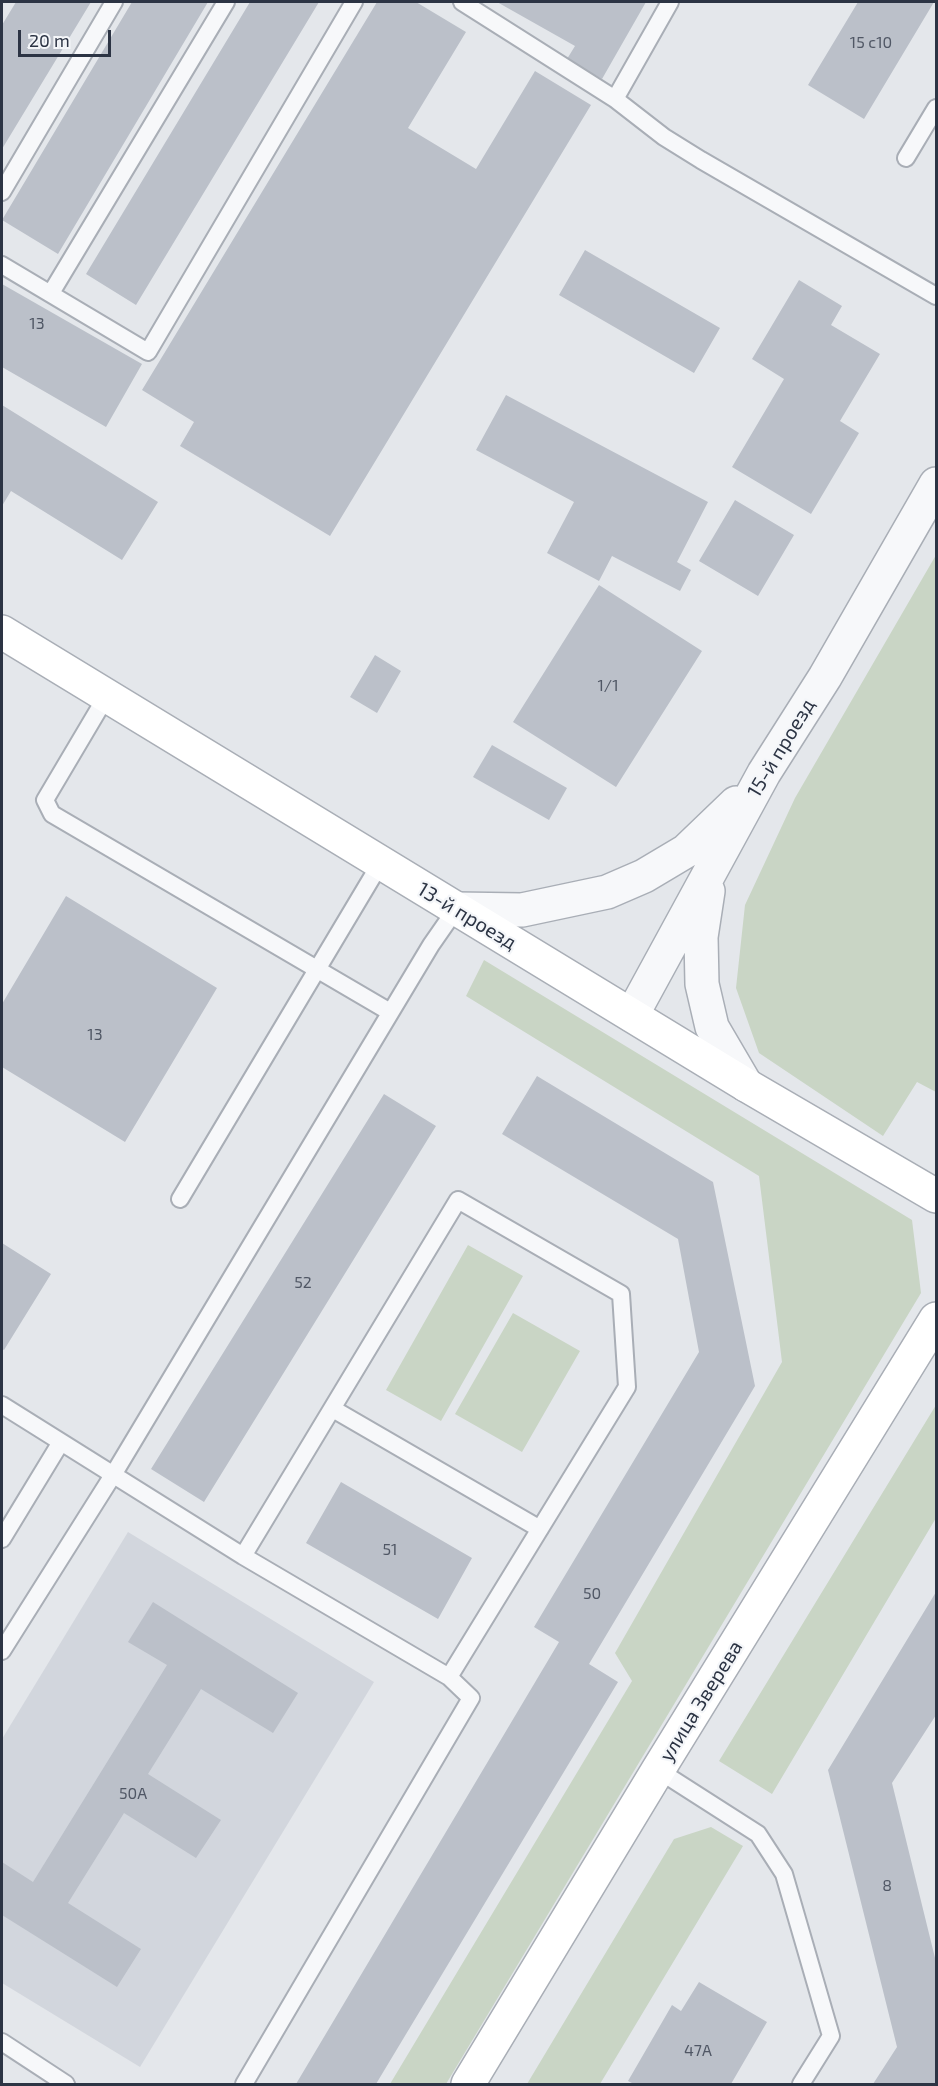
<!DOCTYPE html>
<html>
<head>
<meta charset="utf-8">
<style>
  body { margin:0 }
  #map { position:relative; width:938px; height:2086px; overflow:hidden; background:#e4e7eb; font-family:"Exo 2",sans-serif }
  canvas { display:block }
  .frame { position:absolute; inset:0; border:3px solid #2c3444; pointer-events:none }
  .scale { position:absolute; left:18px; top:30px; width:93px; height:27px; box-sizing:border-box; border:3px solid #2c3444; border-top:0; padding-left:8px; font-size:18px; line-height:21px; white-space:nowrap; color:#2c3444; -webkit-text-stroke:4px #f4f6f9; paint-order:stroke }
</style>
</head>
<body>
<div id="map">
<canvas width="938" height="2086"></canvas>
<div class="frame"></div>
<div class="scale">20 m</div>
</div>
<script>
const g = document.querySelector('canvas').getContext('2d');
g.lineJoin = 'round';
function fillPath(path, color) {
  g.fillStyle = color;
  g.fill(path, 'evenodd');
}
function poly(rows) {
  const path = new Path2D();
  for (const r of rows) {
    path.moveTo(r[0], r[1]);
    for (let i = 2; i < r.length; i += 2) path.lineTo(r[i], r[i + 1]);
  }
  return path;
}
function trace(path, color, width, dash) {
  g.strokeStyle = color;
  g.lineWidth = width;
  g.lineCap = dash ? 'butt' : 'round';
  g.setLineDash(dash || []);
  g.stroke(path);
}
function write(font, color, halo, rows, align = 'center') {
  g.font = font + ' "Exo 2",sans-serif';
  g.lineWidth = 4.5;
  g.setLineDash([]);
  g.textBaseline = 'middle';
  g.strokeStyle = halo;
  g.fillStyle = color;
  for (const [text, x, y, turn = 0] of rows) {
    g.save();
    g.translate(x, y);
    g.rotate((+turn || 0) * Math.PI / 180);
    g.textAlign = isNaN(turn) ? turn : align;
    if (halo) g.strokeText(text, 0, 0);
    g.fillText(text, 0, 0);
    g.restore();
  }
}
fillPath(poly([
  [128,1532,374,1682,140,2067,2,1983,2,1739]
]), '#d2d6dd');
fillPath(poly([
  [936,555,936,1092,917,1082,883,1136,759,1053,736,988,745,905,795,798],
  [484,960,912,1220,921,1293,446,2084,390,2084,632,1681,615,1653,782,1362,759,1176,466,996],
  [468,1245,523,1276,441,1421,386,1390],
  [513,1313,580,1351,522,1452,455,1414],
  [936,1405,936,1518,772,1794,719,1761],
  [711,1827,743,1846,600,2084,527,2084,674,1839]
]), '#c9d5c5');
fillPath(poly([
  [16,2,91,2,2,149,2,25],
  [132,2,208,2,58,254,2,220],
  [250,2,319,2,136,305,86,274],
  [377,2,416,2,466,32,408,128,476,169,535,71,591,105,330,536,180,446,194,422,142,390],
  [497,2,646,2,602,79,567,59,575,46],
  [858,2,934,2,864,119,808,85],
  [585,250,720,328,694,373,559,295],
  [799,280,842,306,831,325,880,354,840,421,859,433,811,514,732,467,784,379,752,359],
  [2,284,142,364,106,427,2,367],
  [506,395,708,502,677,562,691,570,680,591,612,556,599,581,547,553,574,502,476,450],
  [2,405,158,502,122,560,11,491,2,506],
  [735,500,794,535,758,596,699,561],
  [599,585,702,651,616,787,513,722],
  [375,655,401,671,377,713,350,697],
  [492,745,567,788,549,820,473,777],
  [66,896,217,988,125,1142,2,1067,2,1004],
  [537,1076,713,1182,755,1386,589,1664,618,1682,376,2084,296,2084,559,1642,534,1627,699,1352,678,1239,502,1134],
  [384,1094,436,1126,204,1502,151,1469],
  [2,1243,51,1274,4,1350,2,1349],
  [341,1482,472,1558,438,1619,306,1543],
  [936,1592,936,1715,892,1783,936,1962,936,2084,873,2084,897,2047,828,1770],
  [153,1602,298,1693,273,1733,201,1689,148,1774,221,1820,196,1858,124,1813,68,1903,141,1949,117,1987,2,1915,2,1862,33,1882,167,1665,128,1642],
  [699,1982,767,2022,731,2084,634,2084,628,2081,672,2005,681,2011]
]), '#bbc0c9');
const lane = poly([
  [462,2,615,99,664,137,701,160,936,296],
  [615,99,670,2],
  [906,158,936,108],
  [2,192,114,2],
  [2,265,148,352,354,2],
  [51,293,226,2],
  [106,697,45,800,52,814,390,1012],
  [180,1199,380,864],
  [2,1405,243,1556],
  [333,1409,540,1529],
  [2,1539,61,1442],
  [2,1651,113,1475,431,945,456,909],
  [658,1770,758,1834,784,1874,831,2036,801,2084],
  [2,2042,66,2084],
  [244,2084,471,1698,449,1677,243,1556,458,1200,621,1294,627,1387,449,1677]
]);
const street = poly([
  [708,891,701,937,702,984,712,1027,746,1085],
  [456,909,522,910,607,892,644,876,686,851,736,803],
  [632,1015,764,773,825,677,936,484]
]);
const secondary = poly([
  [2,632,746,1085,936,1196],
  [468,2084,658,1770,936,1319]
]);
trace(lane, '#a9aeb6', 20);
trace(street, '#a9aeb6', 36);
trace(secondary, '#a9aeb6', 36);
trace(lane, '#f7f8fa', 16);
trace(street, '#f7f8fa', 33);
trace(secondary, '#fff', 33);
write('16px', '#505765', null, [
  ["15 с10",871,43],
  ["13",37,324],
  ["1/1",608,686],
  ["13",95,1035],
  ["52",303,1283],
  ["51",390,1550],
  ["50",592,1594],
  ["50А",133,1794],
  ["8",887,1886],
  ["47А",698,2051]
]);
write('20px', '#2c3444', '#f4f6f9', [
  ["15-й проезд",781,748,-59],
  ["13-й проезд",467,916,31],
  ["улица Зверева",701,1701,-58]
]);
</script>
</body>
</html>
